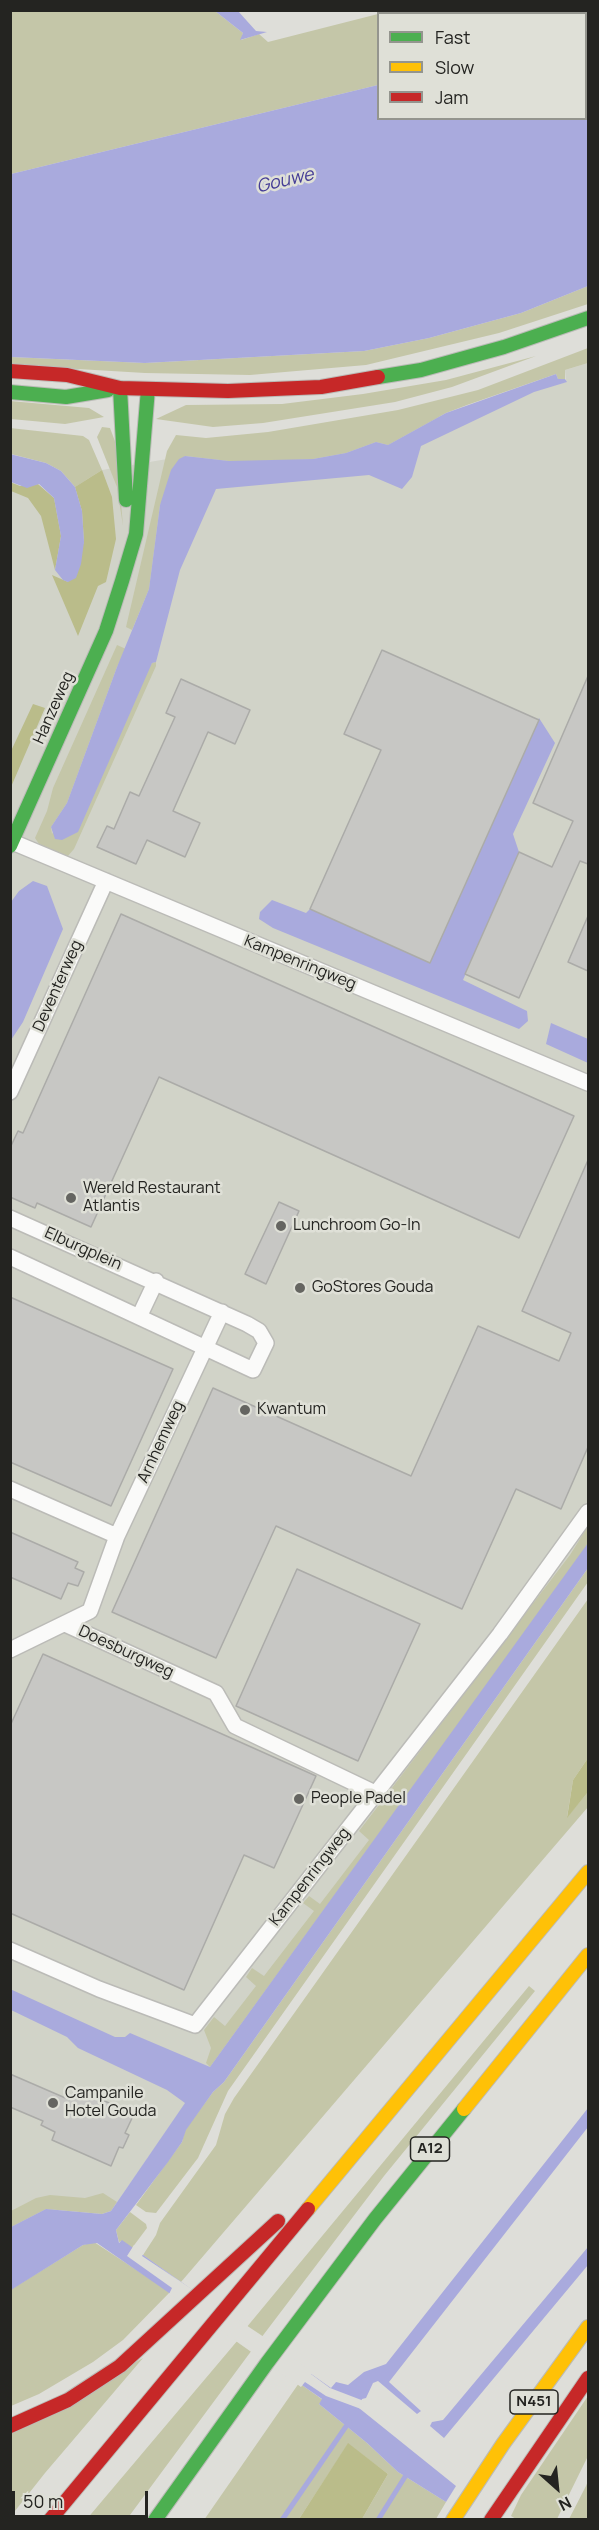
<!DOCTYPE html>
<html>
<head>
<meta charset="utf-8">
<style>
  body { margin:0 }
  #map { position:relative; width:599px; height:2530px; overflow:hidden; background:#deded9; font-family:Manrope,sans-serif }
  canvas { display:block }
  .frame { position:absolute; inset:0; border:12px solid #242421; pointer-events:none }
  .legend { position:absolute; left:377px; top:12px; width:210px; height:108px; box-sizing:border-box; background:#dfe0d7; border:2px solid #94958e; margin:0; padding:8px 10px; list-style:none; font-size:18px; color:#242421 }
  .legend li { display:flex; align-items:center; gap:12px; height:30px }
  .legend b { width:30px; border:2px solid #94958e }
  .north { position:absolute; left:527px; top:2458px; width:60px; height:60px; -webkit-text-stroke:4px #dfe0d7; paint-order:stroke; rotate:153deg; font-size:16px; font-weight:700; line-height:24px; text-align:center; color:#242421 }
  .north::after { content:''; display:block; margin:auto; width:21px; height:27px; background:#242421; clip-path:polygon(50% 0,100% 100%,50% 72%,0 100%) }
  .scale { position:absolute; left:12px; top:2491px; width:136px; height:27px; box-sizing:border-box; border:3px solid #242421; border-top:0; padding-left:8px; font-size:18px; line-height:21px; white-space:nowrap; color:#242421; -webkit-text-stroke:4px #dfe0d7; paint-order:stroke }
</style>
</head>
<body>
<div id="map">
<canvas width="599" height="2530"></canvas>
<div class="frame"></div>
<ul class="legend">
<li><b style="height:8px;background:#4caf50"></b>Fast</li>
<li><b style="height:8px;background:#ffc107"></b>Slow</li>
<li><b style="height:8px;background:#c62828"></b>Jam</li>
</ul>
<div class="north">N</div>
<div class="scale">50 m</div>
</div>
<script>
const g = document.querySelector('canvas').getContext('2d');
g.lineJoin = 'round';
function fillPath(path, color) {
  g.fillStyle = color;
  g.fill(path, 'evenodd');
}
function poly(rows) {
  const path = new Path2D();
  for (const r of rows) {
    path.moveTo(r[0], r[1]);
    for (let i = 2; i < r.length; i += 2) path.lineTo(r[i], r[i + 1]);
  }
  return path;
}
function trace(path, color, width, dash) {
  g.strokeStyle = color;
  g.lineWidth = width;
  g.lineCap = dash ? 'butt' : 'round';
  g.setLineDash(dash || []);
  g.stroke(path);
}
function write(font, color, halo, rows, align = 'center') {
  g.font = font + ' Manrope,sans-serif';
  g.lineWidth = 5;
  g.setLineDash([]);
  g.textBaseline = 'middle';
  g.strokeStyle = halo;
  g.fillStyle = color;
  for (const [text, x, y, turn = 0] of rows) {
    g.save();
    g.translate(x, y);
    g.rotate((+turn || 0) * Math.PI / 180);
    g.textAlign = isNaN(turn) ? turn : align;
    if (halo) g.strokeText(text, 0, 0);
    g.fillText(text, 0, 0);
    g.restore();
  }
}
fillPath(poly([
  [588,363,588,1550,186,2103,111,2211,55,2209,11,2227,10,482,54,498,102,470,185,456,274,461,566,382,565,370]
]), '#d1d3c8');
fillPath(poly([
  [393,10,588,11,588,34,586,35,586,14,381,14],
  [10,11,215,11,243,33,241,40,259,34,268,42,378,14,378,85,11,174],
  [588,286,588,304,499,333,366,365,250,375,145,373,11,365,11,357,145,363,364,351,429,338,521,313],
  [588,348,588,363,565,370,565,379,558,379,556,374,467,405,446,413,388,445,376,442,346,453,313,459,274,461,229,461,185,456,160,505,149,589,132,630,126,627,167,451,176,435,206,438,268,432,398,410,478,390],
  [536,356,452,387,395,402,263,423,213,427,156,419,186,405,282,404,363,394,446,380],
  [10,401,89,408,104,417,65,424,11,419],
  [102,427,110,428,116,444,123,526,117,487,97,437],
  [10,428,83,436,89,440,102,470,75,487,61,471,46,463,11,454],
  [117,645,126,649,117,667,67,803,51,827,52,834,152,663,156,662,156,666,74,849,67,857,41,847,35,838,47,811,53,788],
  [588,1526,588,1543,577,1560,210,2067,206,2063,211,2048,204,2030,214,2017,225,2026,256,1986,246,1977,252,1968,264,1976,314,1911,303,1903,309,1896,320,1904,369,1840,359,1831,570,1555],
  [588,1568,588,1582,228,2091,198,2158,156,2213,146,2212,136,2205,182,2142,185,2130,213,2092,224,2082],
  [588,1599,588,1758,573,1780,567,1817,588,1792,588,1807,181,2282,143,2255,156,2235,160,2223,216,2145,225,2114,234,2098],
  [529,1986,535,1991,384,2176,261,2338,246,2328],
  [103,2193,117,2202,111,2211,102,2214,46,2209,11,2227,11,2211,36,2198,50,2195,85,2198],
  [130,2212,146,2224,147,2228,132,2248,122,2241,119,2242,116,2230],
  [94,2242,170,2292,123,2340,93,2362,39,2394,11,2406,10,2290,83,2245],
  [238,2340,252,2350,127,2519,86,2520],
  [143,2358,45,2473,11,2516,11,2433],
  [299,2383,323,2400,319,2404,367,2443,398,2472,446,2502,436,2519,362,2519,388,2474,348,2444,299,2519,204,2520],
  [588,2396,588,2456,557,2519,516,2519,511,2516,521,2495],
  [588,2481,588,2519,569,2519,586,2486]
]), '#c4c6a8');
fillPath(poly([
  [102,470,112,497,116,539,106,582,98,586,78,636,52,575,68,582,84,542,82,511,75,487],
  [10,482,20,486,38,484,54,498,61,536,55,570,41,516,28,498,11,491],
  [33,704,45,708,11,787,11,751],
  [588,1758,588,1792,567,1818,573,1780],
  [348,2443,388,2474,362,2519,299,2519]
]), '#babc8a');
fillPath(poly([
  [215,11,238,11,256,31,267,32,240,40,243,33],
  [588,34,588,286,521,313,429,338,364,351,145,363,11,357,11,174,378,85,378,118,586,118,586,35],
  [556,374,558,379,565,379,567,382,534,392,421,446,412,477,402,489,369,475,216,489,180,570,156,662,152,663,78,832,62,840,55,839,51,827,67,803,117,667,149,589,160,505,171,470,179,459,185,456,229,461,313,459,346,453,376,442,388,445,446,413],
  [10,454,46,463,61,471,75,487,82,511,84,542,81,564,76,578,68,582,63,580,55,570,61,536,54,498,39,484,27,488,11,482],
  [539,718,555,743,513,834,519,852,463,980,527,1011,528,1021,519,1029,273,928,259,919,260,912,272,900,306,913,310,909,430,962],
  [33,881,47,886,63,929,23,1022,11,1040,11,902,19,891],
  [551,1023,588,1039,588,1063,546,1044],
  [588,1543,588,1568,224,2082,213,2092,186,2130,182,2142,168,2162,116,2230,119,2243,122,2240,331,2388,336,2382,348,2385,364,2372,386,2364,588,2108,588,2127,389,2382,421,2411,417,2414,378,2381,373,2383,366,2398,362,2399,359,2408,456,2486,446,2502,398,2472,367,2443,319,2404,322,2399,97,2243,83,2245,11,2290,11,2227,46,2209,102,2214,111,2211,185,2103,167,2090,78,2048,67,2037,11,2010,10,1989,115,2037,125,2037,130,2033,210,2067],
  [588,2247,588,2265,444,2438,430,2426,432,2422,443,2420]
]), '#a9aadd');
fillPath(poly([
  [134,2245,144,2253,142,2256,261,2335,312,2372,311,2374,330,2388,364,2401,361,2409,326,2396,305,2382,301,2387,169,2294,172,2288,127,2256]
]), '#deded9');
trace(poly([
  [282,2520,349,2422],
  [378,2520,408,2472]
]), '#a9aadd', 5);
const building = poly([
  [382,650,539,720,430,963,310,909,381,750,344,734,382,650],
  [588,676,588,864,580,861,519,998,465,974,519,852,552,867,573,821,533,803,588,676],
  [181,679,250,710,235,744,208,732,173,811,200,823,185,857,147,840,136,864,97,847,107,826,114,829,130,792,139,796,175,717,166,713,181,679],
  [121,914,574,1116,519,1238,159,1077,91,1227,37,1203,35,1208,10,1197,10,1148,18,1131,23,1133,121,914],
  [588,916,588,971,568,962,588,916],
  [588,1160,588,1447,561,1509,516,1489,462,1609,276,1526,216,1658,112,1612,213,1388,411,1476,478,1326,559,1361,571,1333,522,1311,588,1160],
  [279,1202,299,1211,266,1284,245,1274,279,1202],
  [10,1297,173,1369,111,1506,10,1462,10,1297],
  [10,1532,78,1562,75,1568,84,1572,78,1586,68,1583,61,1599,10,1577,10,1532],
  [297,1569,420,1624,358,1761,236,1706,297,1569],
  [43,1654,316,1776,274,1868,244,1855,184,1990,10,1913,10,1726,43,1654],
  [10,2074,70,2100,74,2091,90,2098,91,2095,134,2114,125,2133,129,2135,123,2148,119,2147,111,2166,52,2140,55,2132,41,2125,43,2121,10,2107,10,2074]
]);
fillPath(building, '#c7c7c4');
trace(building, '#ababa8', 1.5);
const street = poly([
  [10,841,588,1083],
  [10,1092,106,881],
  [10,1218,247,1324,259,1331,266,1343,253,1370,10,1257],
  [139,1317,156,1281],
  [10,1489,117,1536,90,1611,10,1650],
  [117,1536,222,1312],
  [65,1624,216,1693,235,1726,375,1793],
  [10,1950,99,1989,195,2025,500,1634,588,1512]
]);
const fast = poly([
  [378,377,421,370,504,347,588,318],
  [120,388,126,500],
  [10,392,66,397,108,390],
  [10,846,106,631,122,581,136,534,148,389],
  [155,2520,267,2363,375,2219,464,2109]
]);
const slow = poly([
  [464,2109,588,1955],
  [308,2209,588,1872],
  [453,2520,503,2444,588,2327]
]);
const jam = poly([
  [10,371,67,375,120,388,228,391,321,387,378,377],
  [10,2426,68,2400,120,2366,278,2221],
  [50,2520,308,2209],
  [491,2520,588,2378]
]);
trace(street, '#bbbbb7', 18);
trace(fast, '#bbbbb7', 16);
trace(slow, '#bbbbb7', 16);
trace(jam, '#bbbbb7', 16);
trace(street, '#fafaf9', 15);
trace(fast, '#4caf50', 14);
trace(slow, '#ffc107', 14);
trace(jam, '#c62828', 14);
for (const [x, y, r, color] of [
  [71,1198,6,"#656561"],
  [281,1226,6,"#656561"],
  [300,1288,6,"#656561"],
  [245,1410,6,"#656561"],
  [299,1799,6,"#656561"],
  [53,2103,6,"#656561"]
]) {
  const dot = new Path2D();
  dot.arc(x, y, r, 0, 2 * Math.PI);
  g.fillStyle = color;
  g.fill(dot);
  trace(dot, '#dfe0d7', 2);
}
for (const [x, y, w] of [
  [430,2149,39],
  [534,2402,48]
]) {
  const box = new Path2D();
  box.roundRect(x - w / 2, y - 12, w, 24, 4.5);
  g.fillStyle = '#dfe0d7';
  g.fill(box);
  trace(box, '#242421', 1.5);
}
write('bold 15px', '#242421', null, [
  ["A12",430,2149],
  ["N451",534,2402]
]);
write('16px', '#242421', '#dfe0d7', [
  ["Hanzeweg",54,708,-66],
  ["Kampenringweg",300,963,22],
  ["Deventerweg",58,986,-66],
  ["Elburgplein",83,1249,24],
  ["Arnhemweg",161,1442,-65],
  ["Doesburgweg",126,1652,25],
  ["Kampenringweg",310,1877,-52]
]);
write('16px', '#242421', '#dfe0d7', [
  ["Wereld Restaurant",83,1189],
  ["Atlantis",83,1207],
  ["Lunchroom Go-In",293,1226],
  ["GoStores Gouda",312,1288],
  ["Kwantum",257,1410],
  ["People Padel",311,1799],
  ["Campanile",65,2094],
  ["Hotel Gouda",65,2112]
], 'left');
write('italic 18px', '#453d96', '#dfe0d7', [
  ["Gouwe",285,181,-13]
]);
</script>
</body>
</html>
